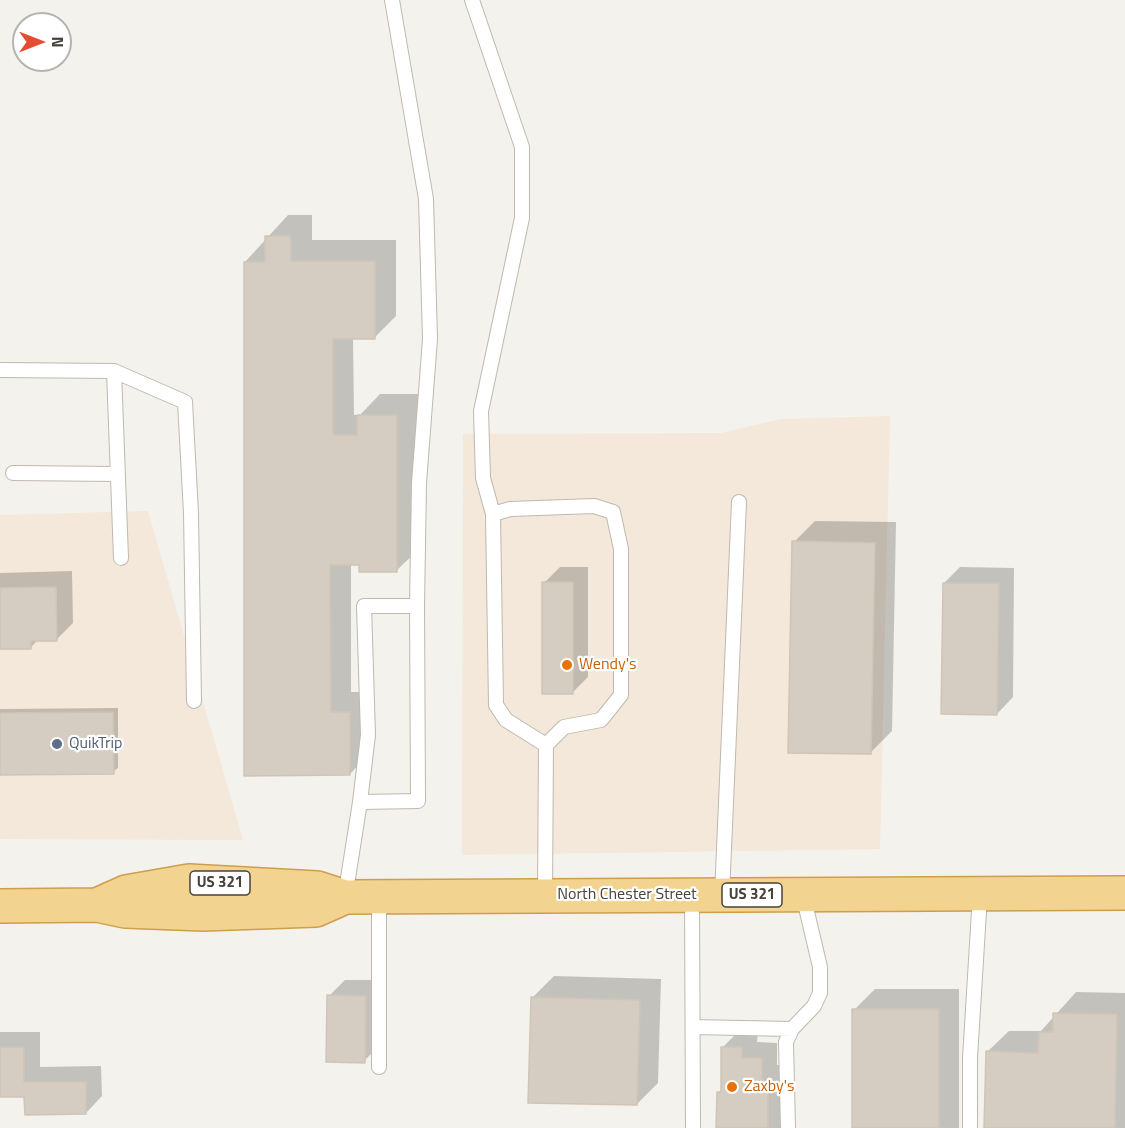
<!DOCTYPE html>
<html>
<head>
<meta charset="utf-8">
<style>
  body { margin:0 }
  #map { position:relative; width:1125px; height:1128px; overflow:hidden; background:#f4f2ec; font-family:"Titillium Web",sans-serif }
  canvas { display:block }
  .north { position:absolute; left:12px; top:12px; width:60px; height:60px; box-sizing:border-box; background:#fff; border:2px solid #b6b4b0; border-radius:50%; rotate:90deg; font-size:16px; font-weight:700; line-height:24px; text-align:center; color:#48433a }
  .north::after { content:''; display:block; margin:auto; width:21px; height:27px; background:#e44d33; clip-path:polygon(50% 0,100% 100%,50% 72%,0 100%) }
</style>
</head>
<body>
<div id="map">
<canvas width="1125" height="1128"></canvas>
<div class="north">N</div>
</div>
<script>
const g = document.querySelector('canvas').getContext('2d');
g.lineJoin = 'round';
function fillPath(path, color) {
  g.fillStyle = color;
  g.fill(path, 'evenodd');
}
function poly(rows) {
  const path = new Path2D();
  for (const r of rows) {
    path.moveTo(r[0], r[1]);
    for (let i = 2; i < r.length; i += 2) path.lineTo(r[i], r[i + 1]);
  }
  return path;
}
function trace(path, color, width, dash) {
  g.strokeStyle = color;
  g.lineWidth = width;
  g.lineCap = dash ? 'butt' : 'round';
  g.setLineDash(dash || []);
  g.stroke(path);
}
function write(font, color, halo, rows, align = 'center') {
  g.font = font + ' "Titillium Web",sans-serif';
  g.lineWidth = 4.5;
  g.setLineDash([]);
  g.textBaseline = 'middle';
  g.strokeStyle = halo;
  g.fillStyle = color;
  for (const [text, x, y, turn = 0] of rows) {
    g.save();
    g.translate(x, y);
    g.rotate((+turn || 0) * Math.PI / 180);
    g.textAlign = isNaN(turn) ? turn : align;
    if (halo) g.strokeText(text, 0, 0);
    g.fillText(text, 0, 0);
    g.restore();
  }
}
fillPath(poly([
  [890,416,880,849,462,855,463,434,721,433,781,419],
  [148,511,243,840,0,839,0,515]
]), '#f3e8da');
fillPath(poly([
  [288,215,312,215,312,240,396,240,396,316,375,337,353,337,354,415,360,415,380,394,418,394,418,550,396,571,351,563,351,692,371,692,371,752,350,774,246,774,245,262],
  [815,521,896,522,892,731,870,753,794,542],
  [560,567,588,567,588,677,572,693,544,583],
  [960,567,1014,568,1013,697,997,714,944,583],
  [72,571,73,623,57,639,38,640,30,648,0,648,0,573],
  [118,708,118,768,113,772,0,773,0,709],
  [554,976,661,979,658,1083,637,1104,532,998],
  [345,980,382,980,380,1045,364,1061,329,996],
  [875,989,959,989,959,1128,853,1128,854,1010],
  [1076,992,1125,993,1125,1128,986,1128,987,1052,1009,1031,1041,1031],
  [739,1031,758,1032,757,1042,777,1043,777,1065,784,1065,783,1128,718,1128,718,1093,723,1088,723,1047],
  [0,1032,40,1032,40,1067,101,1066,102,1096,86,1113,26,1095,0,1096]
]), '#0003');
const building = poly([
  [265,236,291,236,291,261,375,261,375,339,333,339,333,435,357,435,357,415,397,415,397,572,359,572,359,565,330,565,331,712,350,712,350,775,244,776,244,262,265,262,265,236],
  [792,541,875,543,871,754,788,753,792,541],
  [542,582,573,582,573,694,542,694,542,582],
  [943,583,999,583,997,715,941,714,943,583],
  [56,587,57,641,31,641,31,649,0,649,0,588,56,587],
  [113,712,114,774,0,775,0,713,113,712],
  [327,995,366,996,365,1063,326,1062,327,995],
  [531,997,640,1000,637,1105,528,1103,531,997],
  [852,1009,939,1009,939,1128,852,1128,852,1009],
  [1053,1013,1117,1014,1115,1128,984,1128,986,1051,1038,1053,1039,1032,1053,1032,1053,1013],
  [0,1047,24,1047,24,1082,86,1082,86,1114,25,1115,24,1097,0,1097,0,1047],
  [721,1047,742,1047,742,1058,762,1058,762,1081,768,1081,768,1128,716,1128,717,1092,721,1092,721,1047]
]);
fillPath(building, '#d5cdc2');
trace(building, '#cfc5b6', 1.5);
const service = poly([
  [392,0,426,199,430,339,419,483,417,606],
  [472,0,522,147,522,218,481,411,483,478,493,514],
  [0,370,114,371,121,558],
  [114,371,185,402,191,513,194,701],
  [13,473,117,474],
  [545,895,546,745,564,727,601,720,621,695,621,549,613,512,594,506,510,509,493,514,496,705,506,720,546,745],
  [692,895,693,1128],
  [722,895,739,502],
  [345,897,360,802,418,801,417,606,364,606,368,735,360,802],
  [379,897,379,1067],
  [693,1027,792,1029],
  [788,1128,786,1042,792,1029,814,1006,820,993,820,967,803,895],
  [970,1128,970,1058,980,895]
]);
const trunk = poly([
  [97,905,126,892,189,881,317,888,345,897,1125,893],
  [0,906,97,905,125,911,203,914,316,910,343,898]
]);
trace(service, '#bfb9af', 16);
trace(trunk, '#ce9e4c', 36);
trace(service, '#fff', 14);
trace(trunk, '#f2d390', 33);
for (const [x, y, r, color] of [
  [567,665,6,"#e8710a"],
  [57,744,6,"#5c6f8a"],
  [732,1087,6,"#e8710a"]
]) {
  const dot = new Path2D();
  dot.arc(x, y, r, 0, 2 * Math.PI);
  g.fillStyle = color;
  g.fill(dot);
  trace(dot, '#fff', 2);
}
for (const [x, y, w] of [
  [220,883,60],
  [752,895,60]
]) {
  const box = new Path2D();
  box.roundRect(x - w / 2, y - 12, w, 24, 4.5);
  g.fillStyle = '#fff';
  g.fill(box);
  trace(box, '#48433a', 1.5);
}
write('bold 15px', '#48433a', null, [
  ["US 321",220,883],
  ["US 321",752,895]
]);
write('16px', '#c56008', '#fff', [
  ["Wendy's",579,665],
  ["Zaxby's",744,1087]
], 'left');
write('16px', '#4e5e75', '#fff', [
  ["QuikTrip",69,744]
], 'left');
write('16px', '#48433a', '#fff', [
  ["North Chester Street",627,895]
]);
</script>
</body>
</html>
